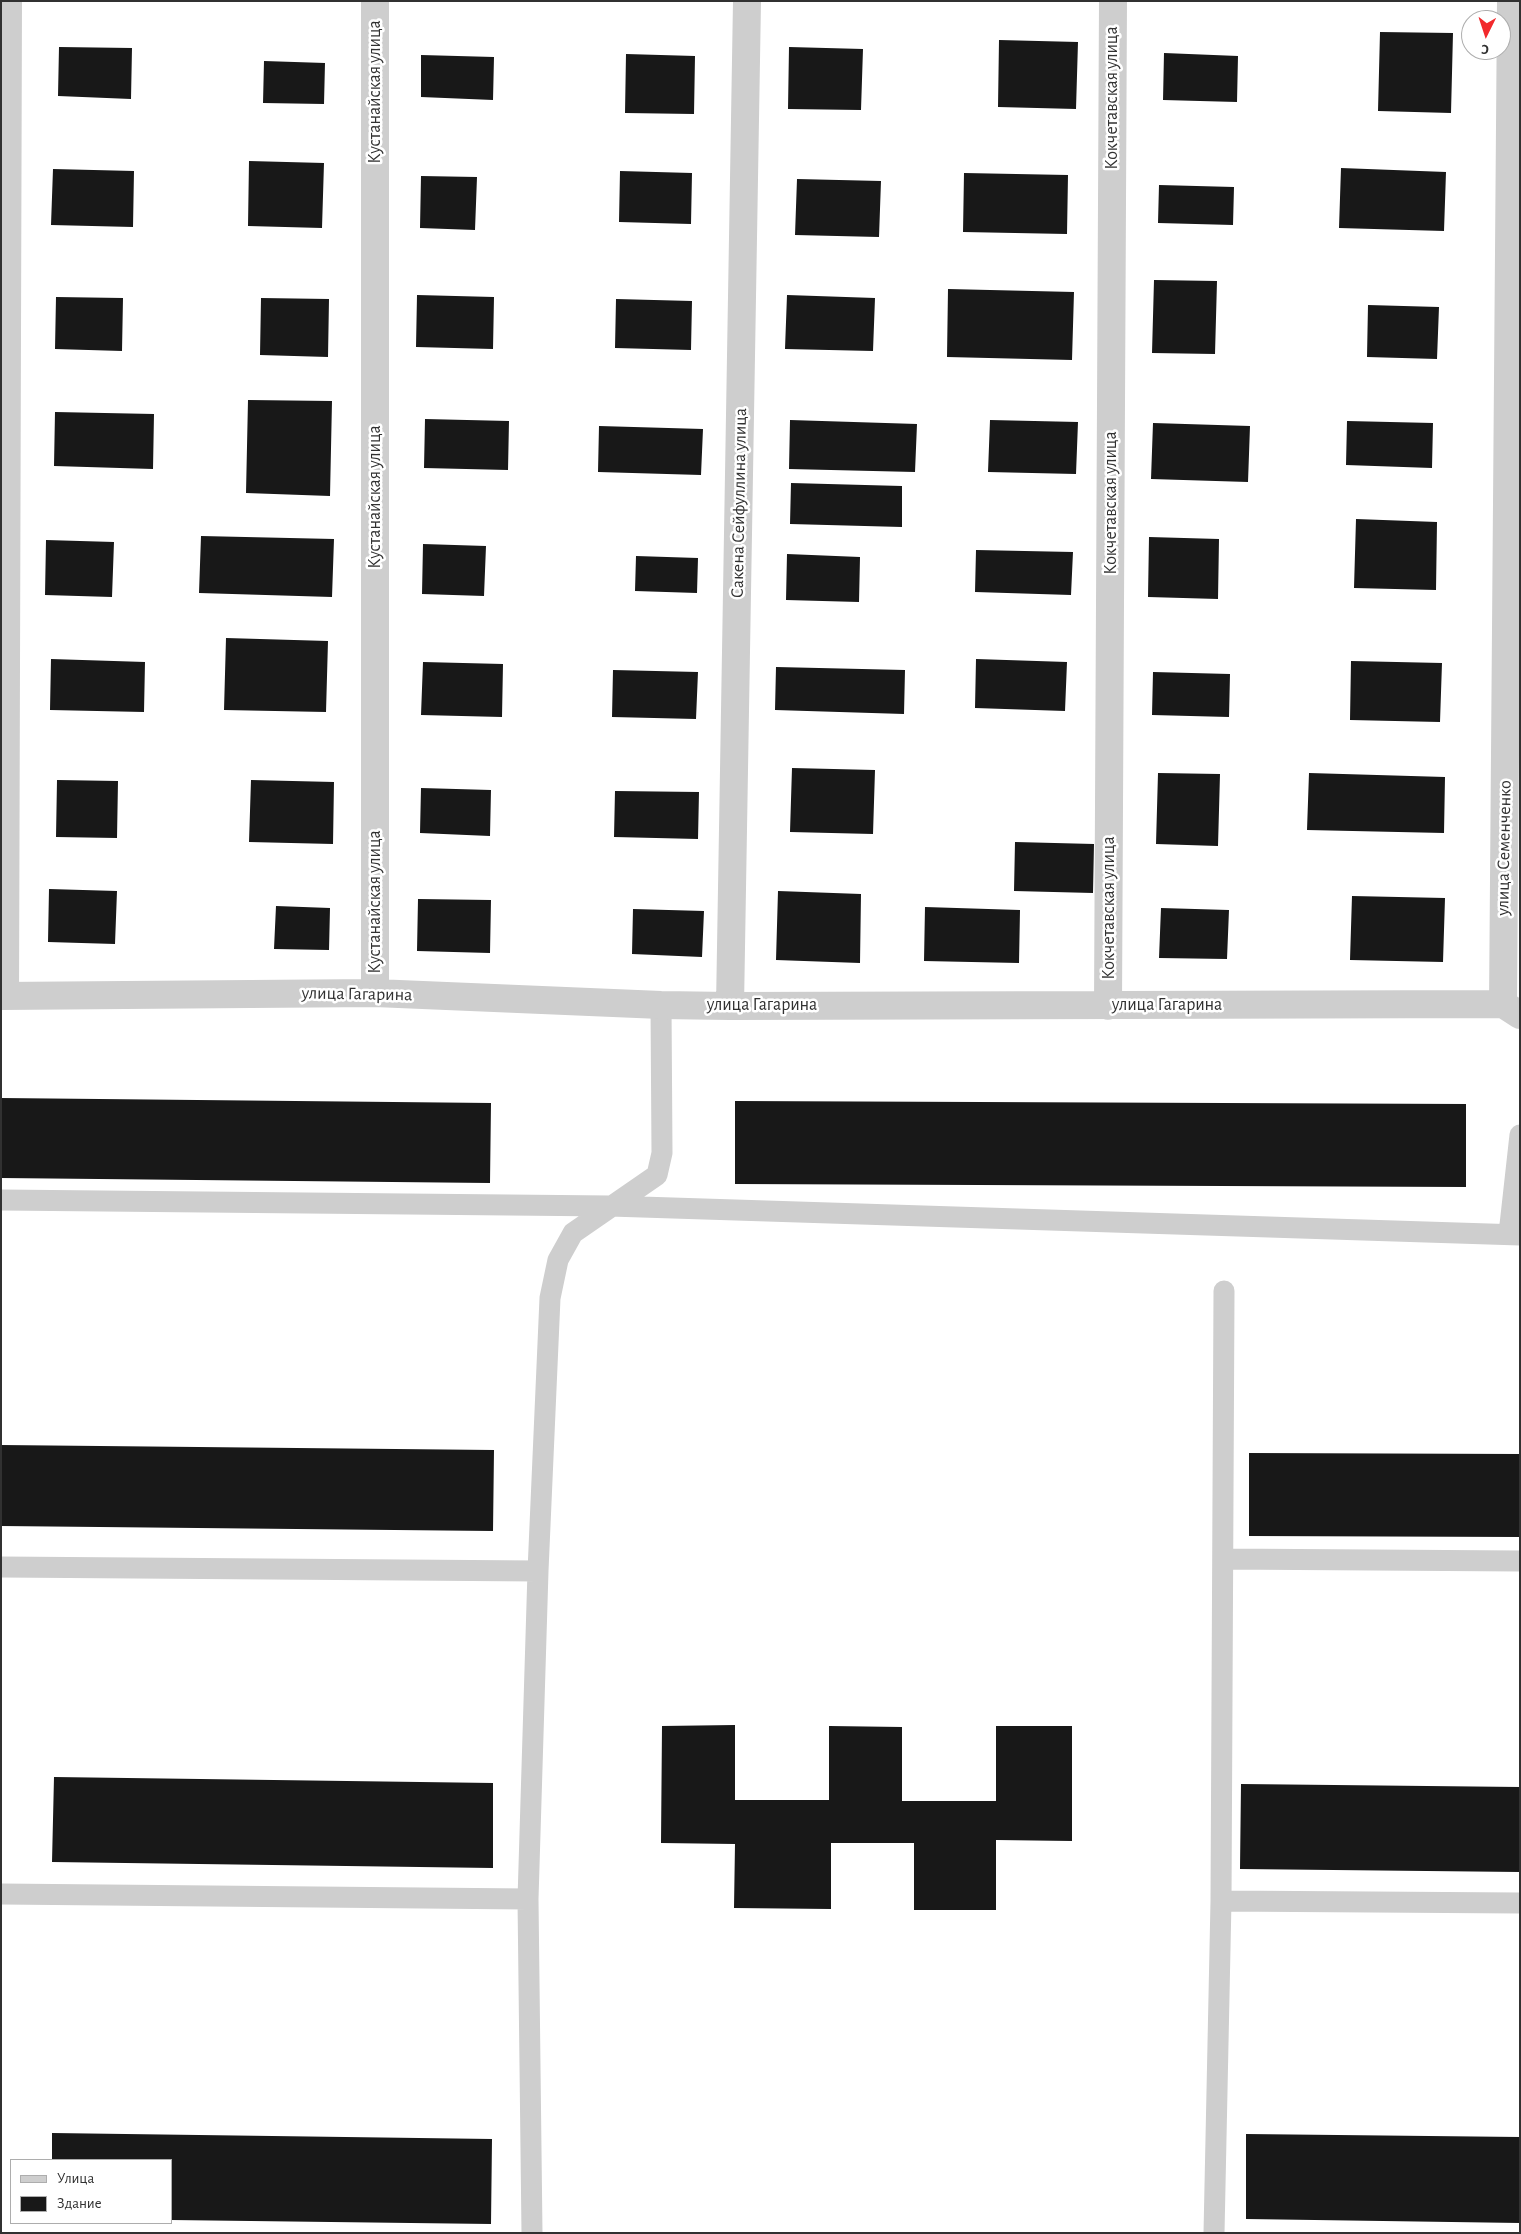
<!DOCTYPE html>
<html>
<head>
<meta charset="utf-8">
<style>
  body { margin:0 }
  #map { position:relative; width:1521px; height:2234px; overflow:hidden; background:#fff; font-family:"Alegreya Sans",sans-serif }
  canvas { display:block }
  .frame { position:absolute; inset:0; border:2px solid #313131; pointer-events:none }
  .legend { position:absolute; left:10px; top:2159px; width:162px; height:65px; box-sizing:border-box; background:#fff; border:1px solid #adadad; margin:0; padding:6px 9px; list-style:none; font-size:15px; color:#313131 }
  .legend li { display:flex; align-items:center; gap:10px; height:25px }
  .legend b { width:25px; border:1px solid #adadad }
  .north { position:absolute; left:1461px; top:10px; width:50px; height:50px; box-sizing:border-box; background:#fff; border:1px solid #adadad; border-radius:50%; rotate:184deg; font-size:14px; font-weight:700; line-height:20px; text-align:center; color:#313131 }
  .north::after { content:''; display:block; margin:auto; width:18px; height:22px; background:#f2292c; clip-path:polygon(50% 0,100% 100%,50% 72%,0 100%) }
</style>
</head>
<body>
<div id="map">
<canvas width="1521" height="2234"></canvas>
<div class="frame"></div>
<ul class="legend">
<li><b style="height:6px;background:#cecece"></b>Улица</li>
<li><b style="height:14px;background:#181818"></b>Здание</li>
</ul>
<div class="north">С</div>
</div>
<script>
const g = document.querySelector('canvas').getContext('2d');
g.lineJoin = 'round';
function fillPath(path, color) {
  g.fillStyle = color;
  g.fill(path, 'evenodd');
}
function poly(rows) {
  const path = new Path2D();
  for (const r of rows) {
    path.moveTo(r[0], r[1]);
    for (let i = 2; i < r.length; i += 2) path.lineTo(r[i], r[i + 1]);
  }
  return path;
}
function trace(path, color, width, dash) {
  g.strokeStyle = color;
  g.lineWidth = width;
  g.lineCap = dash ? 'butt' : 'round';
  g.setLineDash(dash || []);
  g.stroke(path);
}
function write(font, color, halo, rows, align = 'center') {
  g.font = font + ' "Alegreya Sans",sans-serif';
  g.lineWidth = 5;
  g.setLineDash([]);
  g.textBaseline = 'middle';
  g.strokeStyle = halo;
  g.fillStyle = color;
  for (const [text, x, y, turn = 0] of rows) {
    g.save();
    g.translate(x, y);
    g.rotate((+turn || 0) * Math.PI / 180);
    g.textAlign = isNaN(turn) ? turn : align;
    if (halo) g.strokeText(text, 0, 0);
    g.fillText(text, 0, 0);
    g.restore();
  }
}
fillPath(poly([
  [1380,32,1453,33,1451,113,1378,111],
  [999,40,1078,42,1076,109,998,107],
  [59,47,132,48,131,99,58,96],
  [789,47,863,49,861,110,788,109],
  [1164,53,1238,56,1237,102,1163,100],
  [626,54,695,56,694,114,625,113],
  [421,55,494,57,493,100,421,97],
  [264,61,325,63,324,104,263,103],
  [249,161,324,163,322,228,248,226],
  [1341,168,1446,172,1444,231,1339,228],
  [53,169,134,171,133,227,51,225],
  [620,171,692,173,691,224,619,222],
  [964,173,1068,175,1067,234,963,232],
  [421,176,477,177,475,230,420,228],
  [797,179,881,181,879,237,795,235],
  [1159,185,1234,187,1233,225,1158,223],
  [1154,280,1217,281,1215,354,1152,353],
  [948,289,1074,292,1072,360,947,357],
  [417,295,494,297,493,349,416,347],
  [787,295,875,298,873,351,785,349],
  [56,297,123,298,122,351,55,349],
  [261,298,329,299,328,357,260,355],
  [616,299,692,301,691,350,615,348],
  [1368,305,1439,307,1437,359,1367,357],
  [248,400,332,401,330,496,246,493],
  [55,412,154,414,153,469,54,466],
  [425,419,509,421,508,470,424,468],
  [790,420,917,424,915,472,789,469],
  [990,420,1078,422,1076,474,988,472],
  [1347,421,1433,423,1432,468,1346,465],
  [1153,423,1250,426,1248,482,1151,479],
  [599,426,703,429,701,475,598,472],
  [791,483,902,486,902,527,790,524],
  [1356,519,1437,522,1436,590,1354,588],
  [201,536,334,539,332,597,199,593],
  [1149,537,1219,539,1218,599,1148,597],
  [46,540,114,542,112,597,45,595],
  [423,544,486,546,484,596,422,594],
  [976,550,1073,552,1071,595,975,592],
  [787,554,860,557,859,602,786,600],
  [636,556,698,558,697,593,635,591],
  [226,638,328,641,326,712,224,710],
  [51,659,145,662,144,712,50,710],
  [976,659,1067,662,1065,711,975,708],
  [1351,661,1442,663,1440,722,1350,720],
  [423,662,503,664,502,717,421,715],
  [776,667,905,670,904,714,775,710],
  [613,670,698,672,696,719,612,717],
  [1153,672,1230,674,1229,717,1152,715],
  [792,768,875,770,873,834,790,832],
  [1158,773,1220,774,1218,846,1156,844],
  [1309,773,1445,777,1444,833,1307,830],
  [57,780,118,781,117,838,56,837],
  [251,780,334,782,333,844,249,842],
  [421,788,491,790,490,836,420,833],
  [615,791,699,792,698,839,614,837],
  [1015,842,1094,844,1093,893,1014,891],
  [49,889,117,891,115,944,48,942],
  [778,891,861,894,860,963,776,960],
  [1352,896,1445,898,1443,962,1350,960],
  [418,899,491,900,490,953,417,951],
  [276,906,330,908,329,950,274,949],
  [925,907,1020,910,1019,963,924,961],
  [1161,908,1229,910,1227,959,1159,958],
  [633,909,704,911,702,957,632,954],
  [1,1098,491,1103,490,1183,1,1178],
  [735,1101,1466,1104,1466,1187,735,1184],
  [1,1445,494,1450,493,1531,1,1526],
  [1249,1453,1520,1454,1520,1537,1249,1536],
  [735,1725,735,1800,829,1800,829,1726,902,1727,902,1801,996,1801,996,1726,1072,1726,1072,1841,996,1840,996,1910,914,1910,914,1843,831,1843,831,1909,734,1908,735,1844,661,1843,662,1726],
  [54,1777,493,1783,493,1868,52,1862],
  [1241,1784,1520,1787,1520,1872,1240,1869],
  [52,2133,492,2139,491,2224,171,2220,171,2160,52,2160],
  [1246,2134,1520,2137,1520,2223,1246,2219]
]), '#181818');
trace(poly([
  [1,1200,610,1206,1520,1235],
  [1509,1234,1520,1135],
  [1223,1559,1520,1561],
  [1,1567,538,1571],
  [1,1894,528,1899],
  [1221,1901,1520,1903],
  [532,2233,528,1899,538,1571,550,1298,558,1260,573,1233,657,1175,662,1153,661,1005],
  [1214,2233,1221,1901,1224,1291]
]), '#cecece', 21);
trace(poly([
  [375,993,375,1],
  [1,996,375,993,661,1005,730,1006,1503,1004,1520,1015],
  [5,996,8,1],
  [1503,1004,1511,1],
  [730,1006,747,1],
  [1108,1006,1113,1]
]), '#cecece', 28);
write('18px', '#313131', '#fff', [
  ["Кустанайская улица",375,92,-90],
  ["Кокчетавская улица",1112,98,-90],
  ["Кустанайская улица",375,497,-90],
  ["Сакена Сейфуллина улица",739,503,-89],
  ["Кокчетавская улица",1111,503,-90],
  ["улица Семенченко",1504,848,-89],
  ["Кустанайская улица",375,902,-90],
  ["Кокчетавская улица",1109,908,-90],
  ["улица Гагарина",357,994,1],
  ["улица Гагарина",762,1005],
  ["улица Гагарина",1167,1005]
]);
</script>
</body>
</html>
